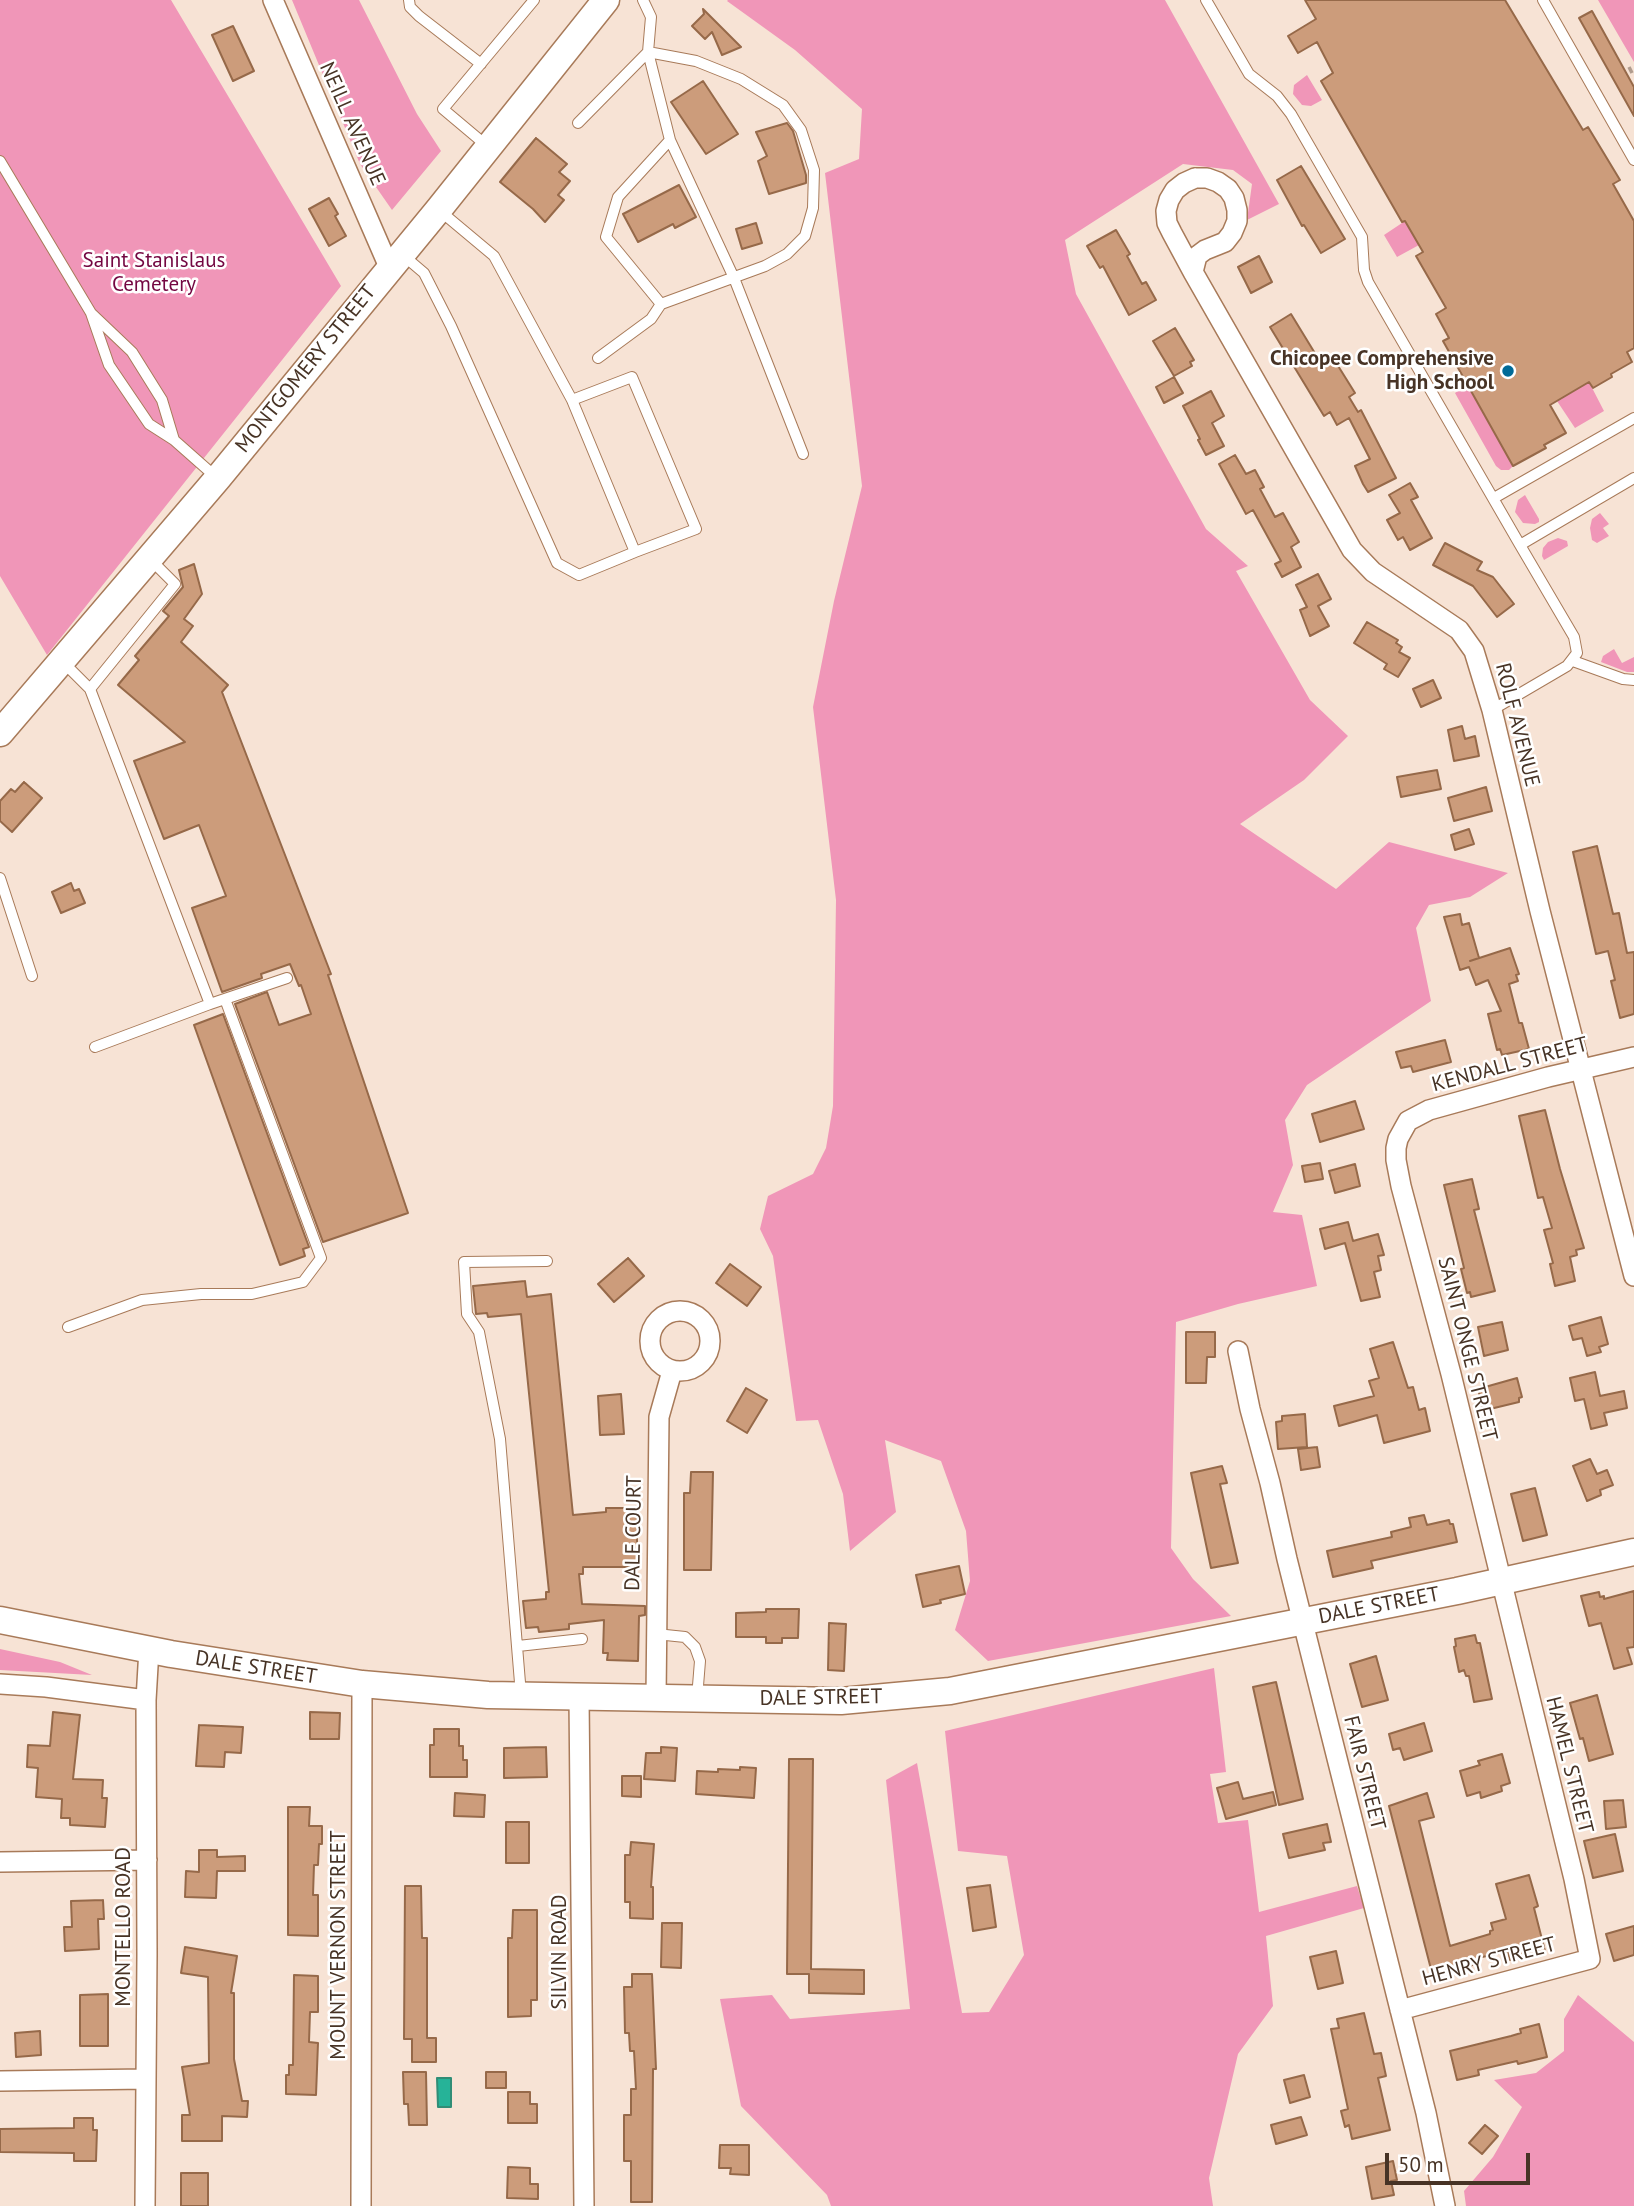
<!DOCTYPE html>
<html>
<head>
<meta charset="utf-8">
<style>
  body { margin:0 }
  #map { position:relative; width:1634px; height:2206px; overflow:hidden; background:#f7e3d5; font-family:"PT Sans",sans-serif }
  canvas { display:block }
  .scale { position:absolute; left:1385px; top:2153px; width:145px; height:32px; box-sizing:border-box; border:4px solid #473325; border-top:0; padding-left:9px; font-size:21px; line-height:24px; white-space:nowrap; color:#473325; -webkit-text-stroke:5px #fff; paint-order:stroke }
</style>
</head>
<body>
<div id="map">
<canvas width="1634" height="2206"></canvas>
<div class="scale">50 m</div>
</div>
<script>
const g = document.querySelector('canvas').getContext('2d');
g.lineJoin = 'round';
function fillPath(path, color) {
  g.fillStyle = color;
  g.fill(path, 'evenodd');
}
function poly(rows) {
  const path = new Path2D();
  for (const r of rows) {
    if (r.length === 3) {
      path.moveTo(r[0] + r[2], r[1]);
      path.arc(r[0], r[1], r[2], 0, 2 * Math.PI);
      continue;
    }
    path.moveTo(r[0], r[1]);
    for (let i = 2; i < r.length; i += 2) path.lineTo(r[i], r[i + 1]);
  }
  return path;
}
function trace(path, color, width, dash) {
  g.strokeStyle = color;
  g.lineWidth = width;
  g.lineCap = dash ? 'butt' : 'round';
  g.setLineDash(dash || []);
  g.stroke(path);
}
function write(font, color, halo, rows, align = 'center') {
  g.font = font + ' "PT Sans",sans-serif';
  g.lineWidth = 5;
  g.setLineDash([]);
  g.textBaseline = 'middle';
  g.strokeStyle = halo;
  g.fillStyle = color;
  for (const [text, x, y, turn = 0] of rows) {
    g.save();
    g.translate(x, y);
    g.rotate((+turn || 0) * Math.PI / 180);
    g.textAlign = isNaN(turn) ? turn : align;
    if (halo) g.strokeText(text, 0, 0);
    g.fillText(text, 0, 0);
    g.restore();
  }
}
fillPath(poly([
  [0,0,171,0,341,286,47,655,0,576],
  [292,0,359,0,417,114,441,151,392,210,360,164],
  [728,0,1165,0,1279,204,1247,220,1252,184,1233,170,1183,164,1065,240,1076,294,1206,529,1248,566,1236,571,1310,700,1348,736,1304,780,1240,824,1336,889,1389,842,1508,873,1470,897,1429,905,1416,928,1431,1001,1307,1085,1285,1120,1293,1165,1273,1212,1302,1215,1317,1286,1238,1304,1176,1322,1171,1548,1193,1579,1231,1616,988,1661,955,1630,970,1581,966,1531,941,1461,885,1440,896,1512,850,1551,843,1494,818,1420,796,1421,773,1256,760,1229,768,1196,813,1174,826,1148,833,1106,836,900,813,707,834,601,862,486,825,173,859,159,862,109,795,50,727,1],
  [1598,0,1634,0,1634,62],
  [1307,75,1322,100,1311,106,1302,105,1293,94,1294,85],
  [1405,221,1419,245,1397,257,1384,235],
  [1589,382,1604,411,1575,428,1557,401],
  [1468,384,1513,466,1509,470,1501,470,1496,466,1455,393],
  [1525,495,1539,519,1539,522,1535,524,1523,523,1515,512,1518,500],
  [1600,513,1609,524,1603,528,1609,536,1597,543,1592,540,1590,528,1592,519],
  [1558,538,1567,541,1568,546,1544,560,1542,556,1543,548,1548,542],
  [1614,649,1622,663,1634,657,1634,672,1627,672,1601,662,1603,656],
  [0,1649,60,1662,92,1675,0,1670],
  [1214,1668,1226,1772,1210,1774,1218,1823,1248,1820,1259,1912,1357,1886,1364,1908,1266,1936,1273,2006,1238,2054,1209,2178,1213,2206,831,2206,827,2195,741,2106,720,1999,772,1995,790,2019,910,2009,886,1780,917,1763,962,2013,989,2012,1024,1955,1007,1856,958,1851,945,1731],
  [1578,1995,1634,2042,1634,2206,1466,2206,1464,2191,1493,2157,1522,2107,1494,2080,1536,2073,1564,2051,1564,2019]
]), '#f096b8');
const water = poly([
  [437,2078,451,2078,451,2107,438,2107,437,2078]
]);
fillPath(water, '#26b398');
trace(water, '#308d76', 2);
const building = poly([
  [1305,0,1505,0,1583,130,1588,127,1620,180,1613,184,1634,221,1634,348,1627,352,1632,362,1611,374,1612,377,1593,388,1589,382,1550,405,1566,433,1544,445,1546,448,1513,466,1443,341,1449,338,1436,314,1446,308,1416,256,1423,252,1405,221,1402,222,1321,81,1333,73,1317,42,1298,53,1288,36,1316,19,1305,0],
  [703,9,741,47,722,55,712,32,705,39,692,26,704,14,703,9],
  [1592,11,1634,87,1634,116,1579,18,1592,11],
  [233,26,254,71,233,81,212,35,233,26],
  [703,81,738,134,706,154,671,102,703,81],
  [787,123,793,131,806,175,806,183,769,194,758,161,767,156,756,132,787,123],
  [536,138,567,164,559,172,570,181,558,195,564,200,545,222,533,209,500,182,536,138],
  [1301,166,1345,239,1321,253,1304,225,1302,226,1277,180,1301,166],
  [679,185,696,217,675,228,673,224,638,242,623,214,679,185],
  [329,198,338,214,335,216,346,236,329,246,309,209,329,198],
  [756,223,762,243,742,249,736,229,756,223],
  [1116,230,1130,254,1127,256,1142,284,1146,282,1156,300,1129,315,1103,266,1100,268,1087,246,1116,230],
  [1259,256,1272,282,1251,293,1238,267,1259,256],
  [1291,314,1324,368,1335,361,1355,393,1349,397,1358,412,1361,410,1396,478,1368,492,1363,484,1355,466,1370,459,1349,418,1337,425,1330,412,1324,416,1270,327,1291,314],
  [1175,328,1194,360,1190,362,1192,366,1174,376,1153,341,1175,328],
  [1174,377,1183,393,1164,403,1156,387,1174,377],
  [1211,391,1224,416,1212,423,1224,446,1206,455,1198,440,1200,439,1183,406,1211,391],
  [1235,455,1246,474,1255,470,1264,487,1260,489,1275,517,1283,513,1299,542,1291,547,1301,567,1282,577,1275,564,1281,561,1253,510,1246,514,1219,464,1235,455],
  [1410,483,1418,497,1411,500,1432,538,1410,550,1403,537,1398,540,1387,520,1400,513,1389,495,1410,483],
  [1445,543,1482,562,1477,570,1493,577,1514,604,1497,617,1473,586,1433,565,1445,543],
  [194,564,202,594,184,619,193,626,181,642,228,685,222,692,331,974,328,975,408,1213,323,1242,235,1004,267,992,279,1025,311,1014,301,985,299,986,290,964,261,974,262,978,222,992,192,908,226,896,199,825,164,839,134,761,185,742,118,685,139,660,135,656,169,616,163,611,183,587,179,570,194,564],
  [1318,574,1331,599,1318,606,1329,626,1310,636,1300,610,1307,607,1296,585,1318,574],
  [1367,622,1398,640,1396,643,1402,647,1399,652,1410,658,1398,677,1384,669,1387,664,1354,643,1367,622],
  [1433,680,1441,698,1421,707,1413,689,1433,680],
  [1462,726,1465,739,1475,736,1479,756,1454,761,1448,730,1462,726],
  [1437,770,1441,789,1401,797,1397,777,1437,770],
  [24,782,42,798,12,832,0,821,0,801,11,789,15,792,24,782],
  [1486,787,1492,811,1454,821,1448,798,1486,787],
  [1469,829,1474,844,1455,850,1451,835,1469,829],
  [1597,846,1613,914,1619,913,1627,953,1634,952,1634,1014,1620,1018,1611,981,1615,980,1608,951,1596,954,1573,852,1597,846],
  [71,883,74,891,79,889,85,903,61,913,52,892,71,883],
  [1460,914,1462,925,1469,923,1479,958,1470,961,1510,948,1519,974,1516,975,1518,981,1509,984,1519,1023,1522,1023,1529,1049,1502,1055,1500,1049,1497,1050,1488,1014,1501,1011,1488,980,1476,985,1469,967,1460,970,1444,917,1460,914],
  [223,1014,309,1247,303,1249,305,1256,280,1265,194,1025,223,1014],
  [1445,1040,1451,1062,1413,1072,1411,1066,1401,1068,1396,1052,1445,1040],
  [1355,1101,1364,1129,1320,1142,1312,1114,1355,1101],
  [1545,1110,1560,1169,1584,1248,1576,1250,1577,1255,1570,1257,1575,1281,1555,1286,1550,1264,1553,1263,1544,1230,1552,1228,1543,1197,1538,1198,1519,1116,1545,1110],
  [1320,1163,1323,1179,1305,1182,1302,1166,1320,1163],
  [1355,1164,1360,1186,1335,1193,1329,1171,1355,1164],
  [1472,1179,1479,1209,1474,1210,1495,1291,1471,1297,1470,1292,1467,1293,1461,1269,1464,1268,1444,1185,1472,1179],
  [1348,1222,1353,1241,1378,1234,1384,1255,1378,1256,1381,1270,1374,1272,1380,1297,1361,1301,1345,1243,1325,1249,1320,1229,1348,1222],
  [628,1258,644,1276,614,1302,598,1284,628,1258],
  [730,1264,761,1287,747,1306,716,1283,730,1264],
  [525,1281,527,1297,551,1294,573,1515,606,1512,606,1508,637,1508,637,1567,583,1567,583,1574,579,1574,582,1604,645,1606,645,1615,639,1616,638,1661,607,1660,608,1653,603,1653,604,1620,569,1624,569,1629,539,1632,538,1627,526,1628,523,1601,546,1599,546,1592,549,1592,521,1314,488,1317,487,1313,476,1314,473,1286,525,1281],
  [1601,1317,1608,1344,1599,1347,1601,1352,1587,1356,1582,1338,1573,1340,1569,1326,1601,1317],
  [1502,1322,1508,1350,1484,1356,1478,1327,1502,1322],
  [1186,1332,1215,1332,1215,1357,1207,1357,1206,1383,1186,1383,1186,1332],
  [1393,1342,1408,1388,1413,1387,1419,1410,1425,1408,1430,1431,1384,1443,1377,1415,1339,1426,1334,1406,1374,1396,1369,1381,1379,1378,1370,1349,1393,1342],
  [1595,1372,1600,1396,1624,1391,1627,1408,1604,1413,1607,1425,1591,1429,1584,1399,1575,1401,1570,1378,1595,1372],
  [1517,1378,1522,1397,1519,1398,1519,1402,1490,1409,1489,1406,1483,1408,1478,1389,1517,1378],
  [746,1388,767,1400,747,1433,727,1421,746,1388],
  [621,1394,624,1434,600,1435,598,1396,621,1394],
  [1305,1414,1307,1447,1278,1449,1276,1422,1282,1421,1282,1416,1305,1414],
  [1317,1447,1320,1467,1301,1470,1298,1449,1317,1447],
  [1590,1459,1597,1474,1607,1470,1613,1485,1600,1490,1601,1495,1587,1501,1573,1466,1590,1459],
  [1222,1466,1227,1483,1220,1484,1238,1563,1211,1568,1191,1473,1222,1466],
  [691,1472,713,1472,711,1570,684,1570,684,1493,690,1493,691,1472],
  [1535,1488,1547,1535,1523,1541,1511,1494,1535,1488],
  [1424,1515,1427,1525,1449,1520,1450,1524,1453,1524,1457,1542,1371,1561,1373,1568,1333,1577,1327,1551,1392,1537,1391,1532,1411,1527,1409,1518,1424,1515],
  [959,1566,965,1594,940,1600,941,1603,923,1607,916,1575,959,1566],
  [1634,1591,1634,1647,1627,1648,1632,1664,1614,1669,1601,1623,1589,1626,1581,1596,1599,1592,1600,1597,1604,1596,1604,1599,1634,1591],
  [766,1609,799,1609,798,1638,782,1638,782,1643,766,1643,766,1637,736,1637,736,1613,766,1612,766,1609],
  [829,1623,846,1624,844,1671,828,1670,829,1623],
  [1475,1635,1477,1643,1480,1643,1492,1699,1474,1702,1469,1676,1466,1676,1464,1670,1459,1672,1454,1647,1456,1646,1455,1639,1475,1635],
  [1376,1656,1388,1700,1362,1707,1350,1664,1376,1656],
  [1276,1682,1303,1799,1279,1805,1253,1687,1276,1682],
  [1597,1695,1613,1754,1589,1761,1583,1738,1580,1739,1570,1703,1597,1695],
  [53,1712,80,1715,73,1779,103,1780,102,1798,107,1798,105,1827,70,1825,70,1818,61,1818,62,1799,36,1797,38,1768,27,1767,28,1745,50,1746,53,1712],
  [310,1712,340,1713,339,1739,310,1739,310,1712],
  [1424,1723,1432,1751,1404,1760,1400,1748,1393,1750,1389,1734,1424,1723],
  [199,1725,243,1727,241,1753,225,1752,224,1767,196,1766,199,1725],
  [434,1729,459,1729,459,1746,463,1746,463,1760,467,1760,467,1777,430,1777,430,1745,434,1745,434,1729],
  [546,1747,547,1777,504,1778,504,1748,546,1747],
  [661,1747,677,1748,675,1781,644,1779,646,1753,661,1753,661,1747],
  [1502,1754,1510,1783,1501,1786,1502,1791,1481,1798,1480,1792,1467,1796,1460,1771,1480,1765,1478,1761,1502,1754],
  [789,1759,813,1759,811,1969,864,1970,864,1994,809,1993,809,1974,787,1974,789,1759],
  [740,1767,756,1768,754,1798,696,1794,697,1771,718,1772,718,1769,740,1770,740,1767],
  [622,1776,641,1776,641,1797,622,1796,622,1776],
  [1238,1782,1243,1799,1273,1792,1276,1805,1226,1819,1217,1788,1238,1782],
  [455,1793,485,1795,484,1817,454,1816,455,1793],
  [1427,1793,1434,1817,1419,1821,1450,1946,1490,1934,1490,1931,1493,1930,1491,1923,1506,1919,1496,1884,1529,1875,1538,1906,1534,1908,1545,1951,1510,1960,1508,1951,1478,1958,1479,1963,1433,1977,1389,1806,1427,1793],
  [1623,1800,1626,1827,1606,1829,1604,1801,1623,1800],
  [288,1807,310,1807,309,1826,322,1826,322,1844,319,1844,318,1865,314,1865,313,1895,318,1895,318,1936,288,1935,288,1807],
  [506,1822,529,1822,529,1863,506,1863,506,1822],
  [1327,1824,1331,1842,1323,1843,1325,1850,1289,1858,1283,1834,1327,1824],
  [1615,1834,1623,1871,1593,1878,1584,1841,1615,1834],
  [631,1842,654,1844,651,1887,653,1887,653,1919,630,1918,630,1902,625,1902,625,1855,630,1855,631,1842],
  [199,1850,217,1850,217,1857,245,1856,245,1871,217,1871,216,1898,185,1897,186,1871,199,1872,199,1850],
  [990,1885,996,1927,973,1931,967,1888,990,1885],
  [405,1886,421,1886,422,1938,427,1938,427,2038,436,2038,436,2062,412,2062,412,2039,404,2039,405,1886],
  [103,1900,104,1919,98,1919,99,1949,65,1951,64,1927,72,1927,71,1901,103,1900],
  [513,1910,537,1910,537,2000,531,2000,531,2016,508,2017,508,1938,512,1938,513,1910],
  [662,1923,682,1923,681,1968,661,1967,662,1923],
  [1634,1926,1634,1955,1614,1961,1606,1934,1634,1926],
  [185,1947,237,1956,231,1993,234,1993,234,2059,242,2101,248,2101,247,2117,222,2116,222,2141,182,2141,182,2115,190,2115,182,2067,209,2063,208,1977,181,1973,185,1947],
  [1336,1951,1343,1983,1318,1989,1310,1957,1336,1951],
  [632,1974,652,1974,656,2069,653,2069,652,2202,631,2202,631,2161,624,2161,624,2115,631,2115,631,2089,636,2089,634,2051,630,2051,629,2033,625,2033,624,1987,632,1987,632,1974],
  [294,1975,318,1976,318,2012,310,2012,309,2042,318,2043,316,2095,286,2094,286,2075,289,2075,289,2065,293,2065,294,1975],
  [108,1994,108,2046,80,2046,80,1995,108,1994],
  [1364,2013,1374,2054,1381,2053,1386,2076,1378,2078,1390,2130,1352,2139,1349,2125,1345,2127,1341,2111,1348,2109,1331,2029,1339,2028,1337,2019,1364,2013],
  [1539,2024,1547,2057,1518,2064,1517,2061,1478,2070,1479,2075,1457,2080,1450,2051,1511,2036,1521,2033,1520,2029,1539,2024],
  [40,2031,41,2055,16,2057,15,2033,40,2031],
  [403,2072,426,2072,427,2125,409,2125,408,2104,404,2104,403,2072],
  [486,2072,506,2072,506,2088,486,2088,486,2072],
  [1304,2075,1310,2097,1290,2103,1284,2080,1304,2075],
  [508,2092,530,2092,530,2104,537,2104,537,2123,508,2123,508,2092],
  [1301,2117,1307,2135,1276,2144,1271,2125,1301,2117],
  [74,2118,93,2118,93,2130,97,2130,96,2161,74,2161,74,2153,0,2152,0,2129,74,2128,74,2118],
  [1485,2125,1498,2136,1482,2154,1469,2143,1485,2125],
  [720,2145,749,2145,749,2175,730,2174,731,2168,719,2168,720,2145],
  [1393,2161,1397,2180,1391,2181,1394,2195,1372,2199,1366,2167,1393,2161],
  [508,2167,530,2168,530,2184,538,2184,538,2199,507,2198,508,2167],
  [181,2173,208,2173,208,2206,181,2206,181,2173]
]);
fillPath(building, '#cc9c7b');
trace(building, '#966949', 2);
const lane = poly([
  [409,0,410,7,419,16,481,64],
  [1206,0,1249,74,1277,96,1291,114,1362,237,1364,270,1368,282,1520,545],
  [1543,0,1634,160],
  [578,123,648,52,651,17,643,0],
  [670,140,734,278,803,454],
  [487,146,443,109,534,0],
  [0,161,91,313,109,365,149,424,174,440,162,400,132,352,91,313],
  [404,256,424,273,451,326,557,563,579,575,635,552,572,400,494,256,439,210],
  [598,358,651,319,661,304,765,266,787,254,805,236,813,208,814,170,801,130,783,105,741,79,696,61,648,52,670,140,618,197,606,237,661,304],
  [572,400,632,377,696,529,635,552],
  [174,440,217,478],
  [1494,498,1634,418],
  [1573,661,1623,679,1634,680],
  [63,662,90,689,175,584,150,559],
  [90,689,210,1004,95,1047],
  [1492,710,1567,666,1577,653,1574,637,1520,545,1634,478],
  [0,878,32,976],
  [210,1004,287,978],
  [68,1327,142,1300,201,1294,252,1294,303,1282,321,1258,225,999],
  [656,1634,685,1637,695,1647,700,1661,697,1698],
  [518,1646,582,1639],
  [521,1695,500,1439,479,1332,467,1314,464,1262,547,1261]
]);
const street = poly([
  [273,0,389,267],
  [1195,178,1207,178,1218,182,1228,189,1234,198,1237,210,1237,221,1232,233,1225,242,1205,250,1197,256,1193,272,1172,233,1167,223,1166,211,1169,200,1175,190,1184,183,1195,178],
  [1193,272,1352,550,1373,572,1459,630,1474,651,1492,710,1540,911,1634,1276],
  [680,1341,30],
  [1238,1351,1250,1409,1270,1483,1287,1559,1426,2113,1445,2206],
  [0,1684,46,1687,146,1700],
  [579,1697,584,2206],
  [656,1698,659,1417,672,1371],
  [0,1862,147,1860],
  [1400,2010,1590,1959,1574,1879,1451,1374,1401,1186,1396,1160,1396,1148,1398,1139,1408,1121,1429,1110,1548,1077,1634,1057],
  [0,2081,146,2079],
  [145,2206,147,1955,146,1700,149,1649],
  [361,2206,362,1684]
]);
const secondary = poly([
  [0,733,218,478,439,209,606,0],
  [0,1620,171,1654,362,1684,488,1695,841,1701,950,1691,1457,1591,1634,1552]
]);
trace(lane, '#a87a59', 12);
trace(street, '#a87a59', 22);
trace(secondary, '#a87a59', 29);
trace(poly([
  [1629,67,1632,73]
]), '#b09c8e', 3.5, [7, 3.5]);
trace(lane, '#fff', 10);
trace(street, '#fff', 19);
trace(secondary, '#fff', 26);
for (const [x, y, r, color] of [
  [1508,371,7,"#006a97"]
]) {
  const dot = new Path2D();
  dot.arc(x, y, r, 0, 2 * Math.PI);
  g.fillStyle = color;
  g.fill(dot);
  trace(dot, '#fff', 2.5);
}
write('21px', '#473325', '#fff', [
  ["NEILL AVENUE",352,124,66],
  ["MONTGOMERY STREET",306,369,-51],
  ["ROLF AVENUE",1517,725,76],
  ["KENDALL STREET",1510,1065,-15],
  ["SAINT ONGE STREET",1467,1349,76],
  ["DALE COURT",634,1533,-89],
  ["DALE STREET",1379,1606,-11],
  ["DALE STREET",256,1668,9],
  ["DALE STREET",821,1698,-1],
  ["HAMEL STREET",1569,1765,76],
  ["FAIR STREET",1364,1773,76],
  ["MONTELLO ROAD",124,1927,-90],
  ["MOUNT VERNON STREET",339,1945,-90],
  ["SILVIN ROAD",560,1952,-90],
  ["HENRY STREET",1489,1962,-15]
]);
write('21px', '#730641', '#fff', [
  ["Saint Stanislaus",154,261],
  ["Cemetery",154,285]
]);
write('bold 21px', '#473325', '#fff', [
  ["Chicopee Comprehensive",1494,359],
  ["High School",1494,383]
], 'right');
</script>
</body>
</html>
